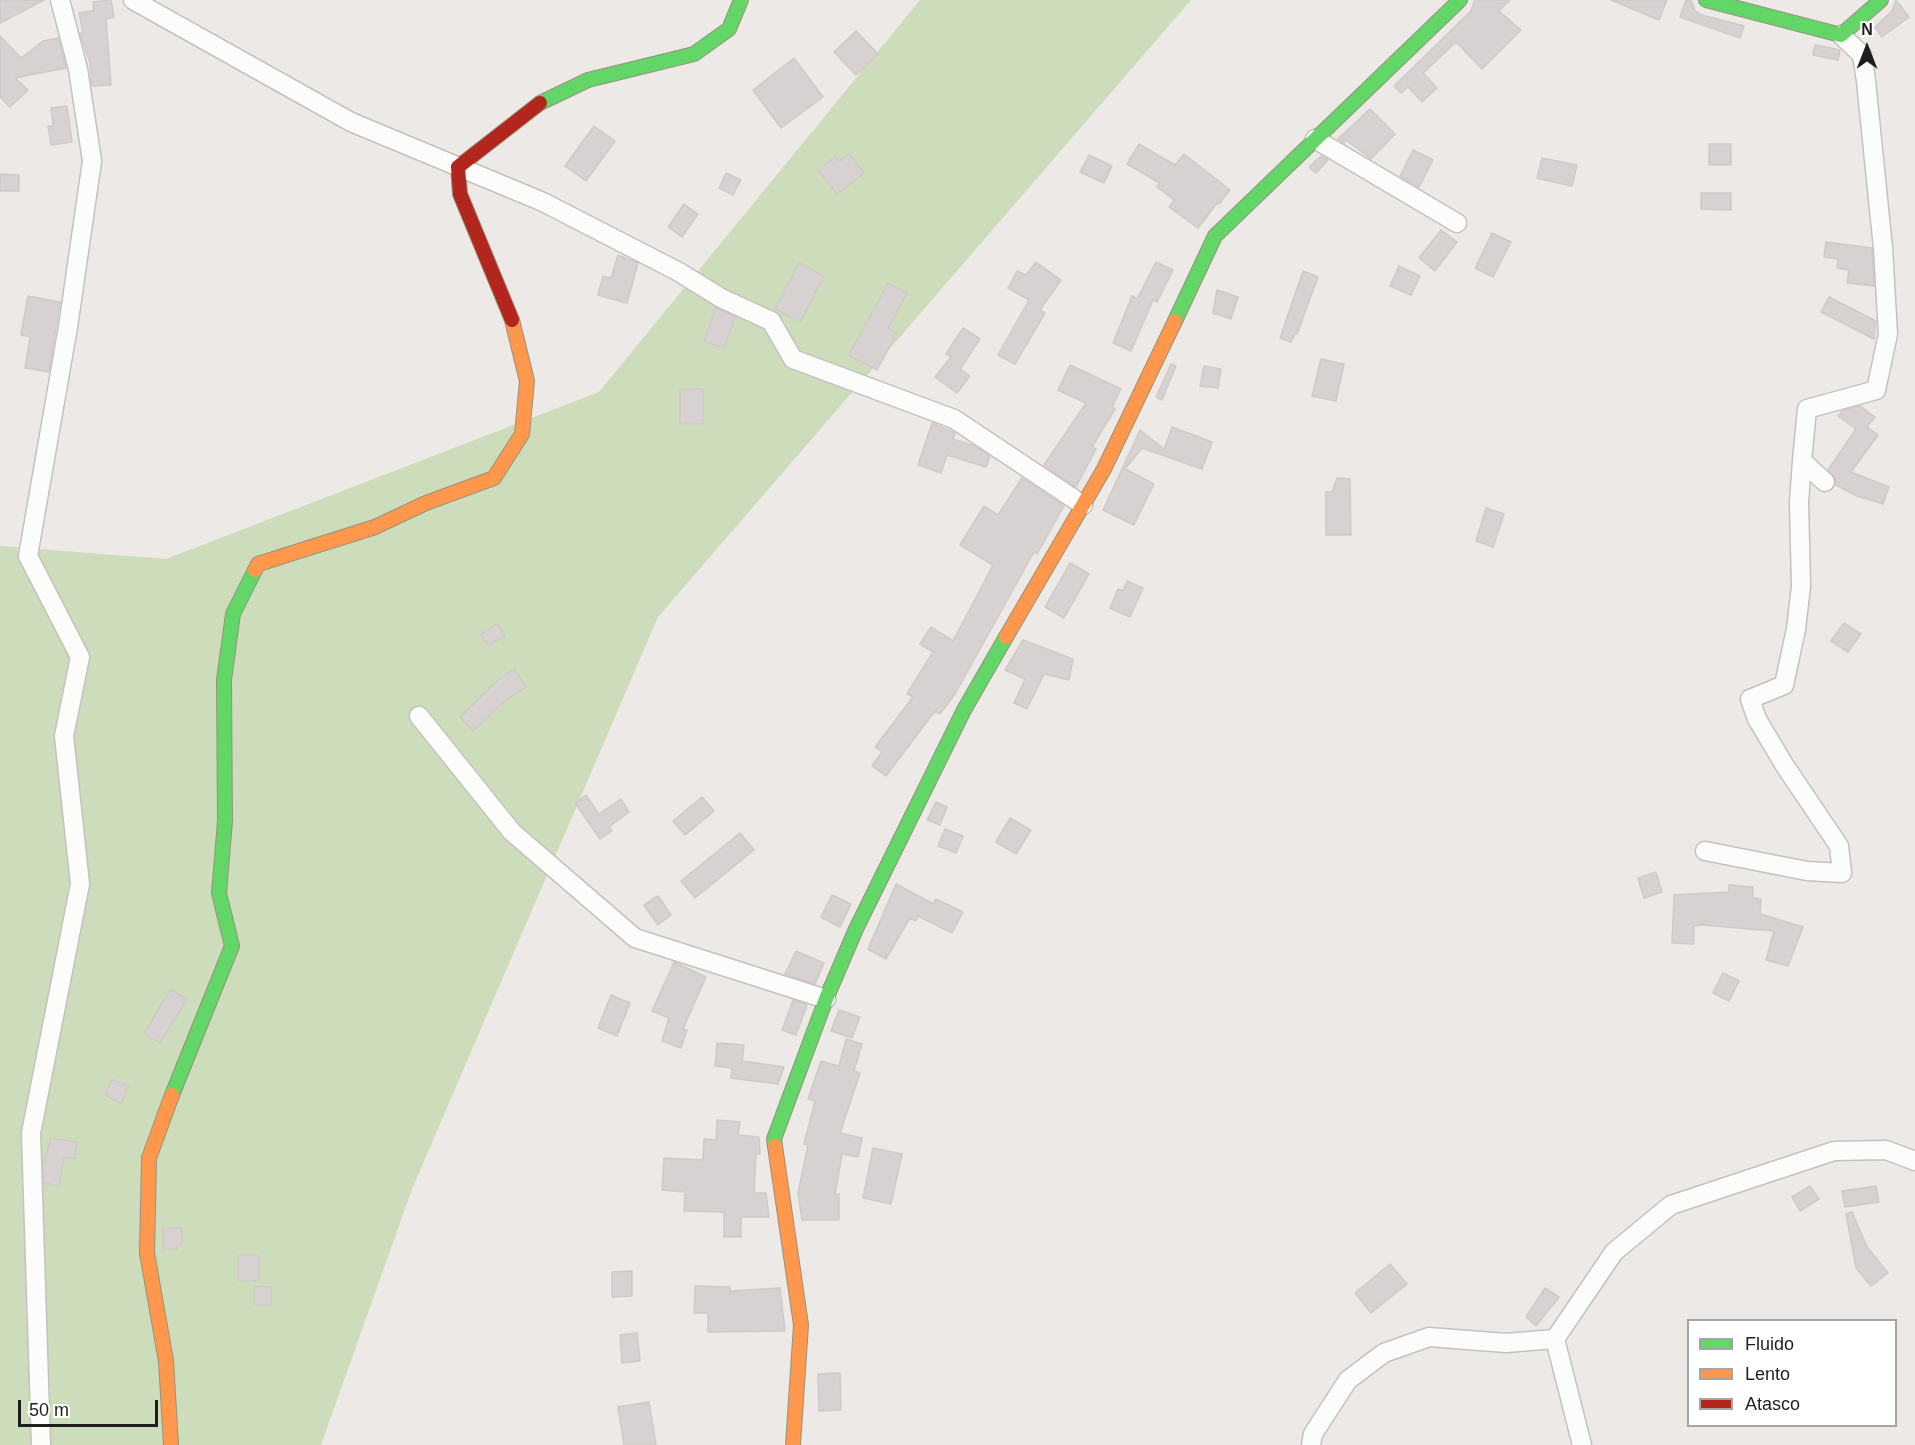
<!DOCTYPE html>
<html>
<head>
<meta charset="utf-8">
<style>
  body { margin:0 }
  #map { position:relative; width:1915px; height:1445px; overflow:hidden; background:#ece9e6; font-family:Arial,sans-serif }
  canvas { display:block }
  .legend { position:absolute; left:1687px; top:1319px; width:210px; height:108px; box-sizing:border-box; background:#fff; border:2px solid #a5a5a5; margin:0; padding:8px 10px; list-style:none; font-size:18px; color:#1e1e1e }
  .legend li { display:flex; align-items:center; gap:12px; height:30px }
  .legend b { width:30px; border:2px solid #a5a5a5 }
  .north { position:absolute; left:1837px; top:18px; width:60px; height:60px; -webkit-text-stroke:4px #fff; paint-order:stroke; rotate:0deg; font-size:16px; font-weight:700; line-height:24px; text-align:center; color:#1e1e1e }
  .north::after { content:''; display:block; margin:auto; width:21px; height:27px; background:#1e1e1e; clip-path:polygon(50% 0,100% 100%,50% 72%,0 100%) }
  .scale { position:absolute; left:18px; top:1400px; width:140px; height:27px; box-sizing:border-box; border:3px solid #1e1e1e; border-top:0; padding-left:8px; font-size:18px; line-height:21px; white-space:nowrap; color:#1e1e1e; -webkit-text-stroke:4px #fff; paint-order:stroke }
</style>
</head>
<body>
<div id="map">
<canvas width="1915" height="1445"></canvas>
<ul class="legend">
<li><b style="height:8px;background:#63d668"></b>Fluido</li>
<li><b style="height:8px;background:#ff974d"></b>Lento</li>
<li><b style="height:8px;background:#b3261e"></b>Atasco</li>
</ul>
<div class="north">N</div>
<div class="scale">50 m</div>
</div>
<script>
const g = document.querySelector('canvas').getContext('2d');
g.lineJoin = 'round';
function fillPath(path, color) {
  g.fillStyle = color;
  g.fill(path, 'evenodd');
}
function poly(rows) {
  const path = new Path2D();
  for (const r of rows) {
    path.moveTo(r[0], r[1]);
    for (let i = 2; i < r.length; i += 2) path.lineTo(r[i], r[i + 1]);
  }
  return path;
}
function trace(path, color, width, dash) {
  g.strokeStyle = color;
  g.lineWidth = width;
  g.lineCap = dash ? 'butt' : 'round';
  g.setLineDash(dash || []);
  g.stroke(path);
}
fillPath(poly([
  [920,0,1191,0,658,617,412,1189,321,1445,0,1445,0,546,166,559,599,392]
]), '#cddcba');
const building = poly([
  [0,0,44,0,0,23,0,0],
  [111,0,114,17,106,19,111,85,92,86,90,63,80,33,83,33,79,13,94,10,93,2,111,0],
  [1475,0,1510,0,1499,11,1521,30,1482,69,1456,42,1423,73,1437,88,1422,102,1408,87,1401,93,1394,86,1471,11,1475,0],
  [1611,0,1667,0,1659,20,1611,0],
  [1686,0,1691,0,1695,11,1702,15,1744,26,1740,38,1680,17,1686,0],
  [1896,0,1909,17,1882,37,1875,27,1892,11,1896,0],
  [856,31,878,54,856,75,834,52,856,31],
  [0,36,21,58,43,41,58,38,66,68,15,78,28,90,10,107,0,97,0,36],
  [1815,45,1840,50,1838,60,1813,55,1815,45],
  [794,58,823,97,781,128,753,90,794,58],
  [67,106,72,142,51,145,48,126,53,126,51,108,67,106],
  [1370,109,1395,134,1371,159,1346,140,1344,143,1338,139,1370,109],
  [594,126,615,141,586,181,565,166,594,126],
  [1139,144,1175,165,1184,154,1230,190,1219,204,1217,203,1198,228,1169,207,1174,200,1157,187,1160,183,1127,164,1139,144],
  [1709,144,1731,144,1731,165,1709,165,1709,144],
  [1413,150,1433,160,1419,187,1400,176,1413,150],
  [849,154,864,173,837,194,818,170,835,157,839,162,849,154],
  [1089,155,1112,166,1104,183,1080,172,1089,155],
  [1321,156,1328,160,1316,173,1309,167,1321,156],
  [1542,158,1577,165,1572,186,1537,178,1542,158],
  [726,173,741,180,733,195,719,188,726,173],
  [0,174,19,175,19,191,0,191,0,174],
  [1701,193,1731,193,1731,210,1701,209,1701,193],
  [684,204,698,214,682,237,668,227,684,204],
  [1441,230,1457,242,1435,271,1419,258,1441,230],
  [1492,233,1511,242,1493,277,1475,268,1492,233],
  [1826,242,1872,248,1874,286,1847,283,1849,270,1837,268,1838,259,1824,257,1826,242],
  [618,255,638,263,627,303,598,295,603,276,611,278,618,255],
  [1036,262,1061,280,1040,310,1045,313,1015,364,998,355,1029,300,1008,288,1017,271,1026,275,1036,262],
  [1156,262,1173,270,1157,302,1153,300,1131,351,1113,343,1132,296,1137,299,1156,262],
  [799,263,824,276,800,322,775,309,799,263],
  [1399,266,1420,276,1411,295,1390,286,1399,266],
  [1303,271,1318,277,1297,334,1295,334,1291,342,1280,338,1303,271],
  [888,283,907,293,888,328,897,333,877,370,849,355,888,283],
  [1217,290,1238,297,1231,319,1213,313,1217,290],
  [28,296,60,302,49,372,25,368,30,337,21,335,28,296],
  [1829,297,1876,321,1874,339,1821,312,1829,297],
  [716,308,735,317,724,348,704,341,716,308],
  [963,328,980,339,960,369,970,376,957,393,935,377,951,357,946,354,963,328],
  [1321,359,1344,364,1336,401,1312,396,1321,359],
  [1171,364,1176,366,1162,400,1156,397,1171,364],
  [1070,365,1121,389,1112,407,1115,409,1092,447,1096,449,1076,487,1044,465,1086,403,1058,390,1070,365],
  [1204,366,1221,369,1218,388,1200,386,1204,366],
  [680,389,703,389,703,424,680,424,680,389],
  [1860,406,1875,417,1867,427,1878,435,1851,472,1889,487,1883,504,1857,496,1836,485,1835,478,1828,470,1856,429,1838,416,1842,411,1860,406],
  [932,423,955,433,953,439,975,446,990,456,986,467,947,455,941,473,918,465,932,423],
  [1172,427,1212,442,1202,469,1142,448,1125,469,1154,484,1134,525,1103,510,1140,430,1164,449,1172,427],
  [1022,478,1064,506,1037,554,1034,552,955,694,940,714,935,711,886,776,872,766,882,752,875,747,913,697,907,694,933,652,920,644,931,627,953,641,993,565,960,545,984,506,998,515,1022,478],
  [1337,478,1350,479,1351,535,1326,535,1326,492,1332,492,1337,478],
  [1486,508,1504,514,1493,547,1476,541,1486,508],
  [1070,563,1089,574,1064,618,1045,607,1070,563],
  [1127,581,1143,588,1130,617,1110,608,1118,589,1123,591,1127,581],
  [1844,623,1861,634,1848,652,1831,641,1844,623],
  [498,624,505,636,488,646,481,634,498,624],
  [1023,640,1073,659,1069,680,1044,674,1027,709,1014,703,1025,679,1005,670,1023,640],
  [514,669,526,687,506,700,473,731,460,717,498,680,514,669],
  [586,795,599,814,621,799,629,812,609,827,612,831,600,839,575,803,586,795],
  [702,797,714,811,685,835,673,821,702,797],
  [936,802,947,807,940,825,927,820,936,802],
  [1010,818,1031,830,1016,854,996,842,1010,818],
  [945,829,963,836,956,853,938,846,945,829],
  [740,833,754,850,695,898,681,881,740,833],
  [1656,872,1662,892,1644,898,1638,878,1656,872],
  [896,884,933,904,936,899,963,912,952,933,918,916,916,921,910,918,886,959,868,949,896,884],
  [1729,885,1753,887,1753,898,1761,899,1760,914,1803,927,1788,966,1766,960,1774,931,1702,925,1694,926,1694,944,1672,943,1674,895,1729,892,1729,885],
  [832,895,851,904,840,927,821,917,832,895],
  [658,896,671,915,658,925,644,905,658,896],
  [796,951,824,963,815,984,785,974,796,951],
  [674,962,706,977,683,1029,687,1030,681,1048,662,1041,669,1018,652,1011,674,962],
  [1723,973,1739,981,1729,1001,1713,993,1723,973],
  [170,990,187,999,160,1043,144,1034,170,990],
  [611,995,630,1003,617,1036,598,1028,611,995],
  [793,1000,807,1005,796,1035,782,1030,793,1000],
  [839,1010,860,1017,852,1038,831,1031,839,1010],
  [846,1039,862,1044,854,1071,860,1073,840,1133,862,1138,858,1157,842,1154,835,1195,839,1194,839,1220,802,1220,798,1193,808,1145,804,1144,815,1101,808,1099,821,1061,839,1066,846,1039],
  [717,1043,744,1045,742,1061,784,1067,778,1084,731,1078,732,1068,715,1066,717,1043],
  [112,1079,129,1086,121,1103,105,1095,112,1079],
  [717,1120,740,1122,738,1135,759,1137,760,1154,756,1154,754,1193,766,1193,769,1217,741,1217,741,1237,724,1237,724,1212,684,1211,685,1192,662,1190,664,1158,703,1160,704,1139,716,1140,717,1120],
  [51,1138,77,1142,75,1158,64,1157,59,1186,44,1183,43,1167,51,1138],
  [873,1148,902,1154,891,1204,863,1198,873,1148],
  [1810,1186,1819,1199,1800,1211,1792,1197,1810,1186],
  [1876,1186,1879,1202,1845,1207,1842,1191,1876,1186],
  [1852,1212,1867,1247,1888,1273,1871,1286,1856,1268,1846,1214,1852,1212],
  [163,1228,182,1228,182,1245,177,1245,177,1249,163,1249,163,1228],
  [238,1255,259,1255,259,1281,238,1281,238,1255],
  [1390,1264,1407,1284,1371,1313,1355,1293,1390,1264],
  [632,1271,632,1296,612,1297,612,1272,632,1271],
  [254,1286,271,1287,271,1305,254,1305,254,1286],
  [695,1286,730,1287,730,1291,780,1288,785,1331,708,1332,708,1313,694,1313,695,1286],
  [1545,1288,1559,1297,1536,1326,1526,1317,1545,1288],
  [637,1333,640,1361,622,1363,620,1335,637,1333],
  [840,1373,841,1410,819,1411,818,1374,840,1373],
  [649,1402,656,1445,624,1445,618,1407,649,1402]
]);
fillPath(building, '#d7d2d1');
trace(building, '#d0cac7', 1.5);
const street = poly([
  [133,0,351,122,543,202,679,272,721,298,771,321,793,359,954,419,1083,505],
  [1315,139,1457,223],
  [1825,482,1802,461,1807,409,1876,390,1888,334,1883,248,1866,81,1862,55,1841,35],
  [419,716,512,832,635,938,826,999],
  [1705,851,1807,871,1842,873,1839,846,1785,766,1757,719,1750,699,1784,685,1796,629,1801,586,1799,502,1802,461],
  [1555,1339,1582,1445],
  [41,1445,31,1133,80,884,64,736,80,657,28,556,68,327,92,161,78,69,60,0],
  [1311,1445,1313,1434,1348,1380,1384,1353,1429,1337,1506,1343,1555,1339,1614,1252,1671,1205,1834,1151,1886,1150,1915,1161]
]);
const fast = poly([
  [1706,0,1841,35,1881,0],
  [540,103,588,80,694,54,729,29,741,0],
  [1175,321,1215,236,1460,0],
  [172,1095,232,946,219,893,225,821,224,680,233,614,255,570],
  [775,1146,774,1139,826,999,856,929,964,710,1006,637]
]);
const slow = poly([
  [255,570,258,564,375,527,426,503,494,478,522,434,527,381,512,320],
  [1006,637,1104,469,1175,321],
  [775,1146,801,1325,793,1445],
  [171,1445,166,1361,147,1253,149,1158,172,1095]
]);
const jam = poly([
  [512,320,460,194,458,167,540,103]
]);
trace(street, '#c3c2c1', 21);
trace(fast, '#97937d', 16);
trace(slow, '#97937d', 16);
trace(jam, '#97937d', 16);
trace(street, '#fcfcfb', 18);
trace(fast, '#63d668', 14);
trace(slow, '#ff974d', 14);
trace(jam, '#b3261e', 14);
</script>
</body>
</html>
